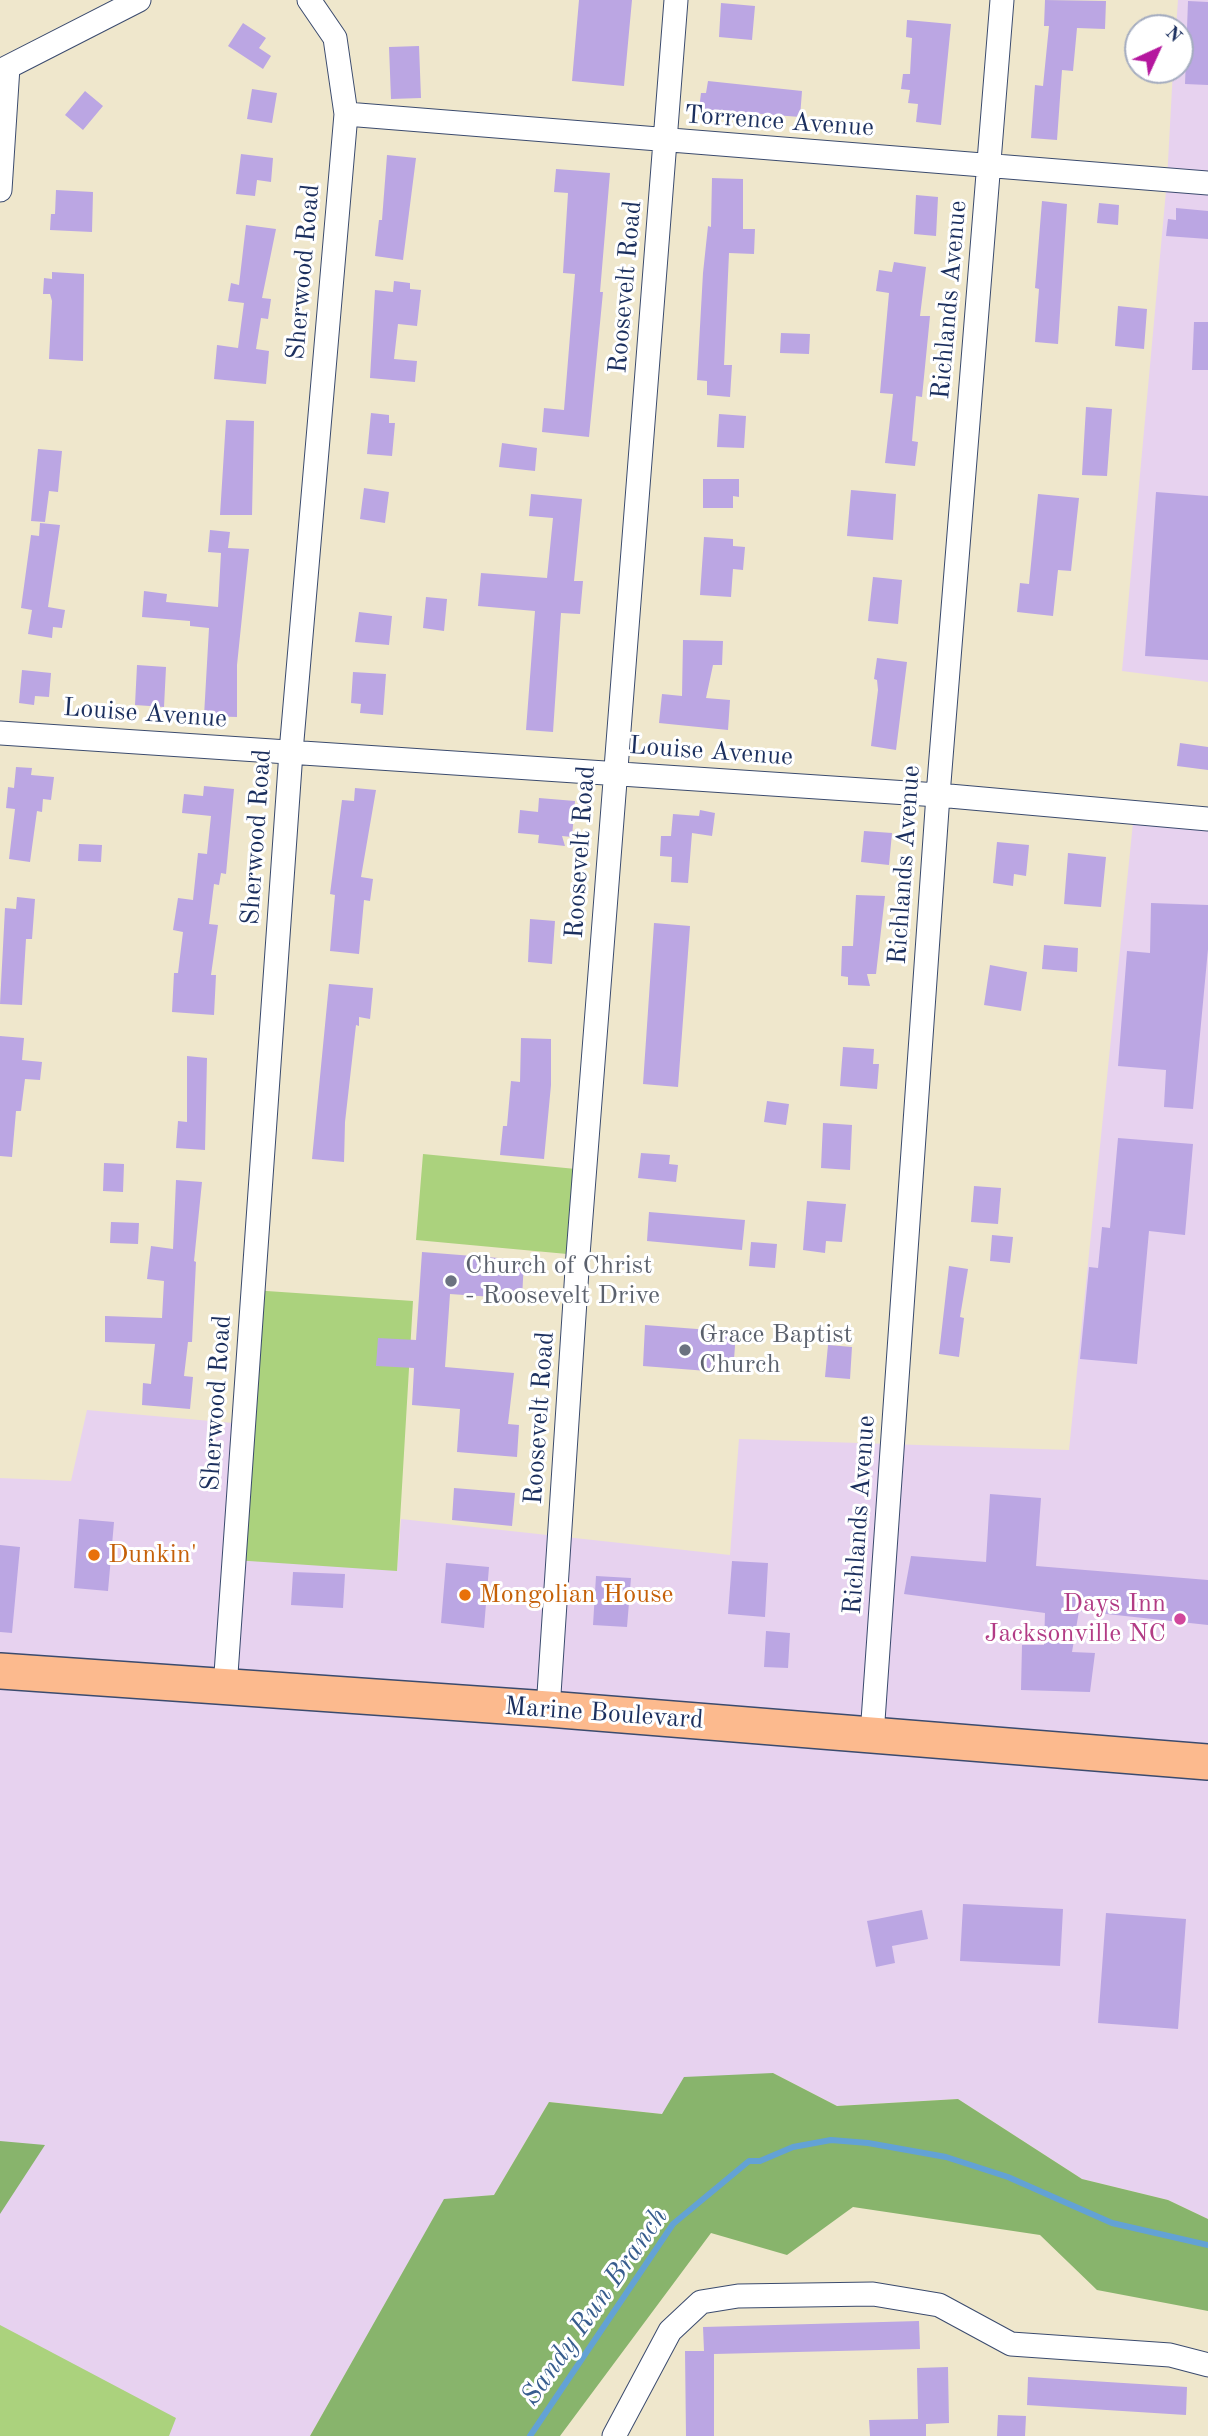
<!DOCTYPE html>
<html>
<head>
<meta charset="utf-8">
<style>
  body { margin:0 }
  #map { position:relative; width:1208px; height:2436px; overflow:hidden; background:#efe7cc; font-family:"Old Standard TT",serif }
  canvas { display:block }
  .north { position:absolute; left:1124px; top:14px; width:70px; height:70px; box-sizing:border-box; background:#fff; border:2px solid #a4acbf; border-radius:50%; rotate:45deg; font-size:19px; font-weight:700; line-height:28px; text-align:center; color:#1b2f5e }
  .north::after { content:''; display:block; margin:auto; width:24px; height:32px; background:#b5179e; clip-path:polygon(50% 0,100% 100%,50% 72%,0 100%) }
</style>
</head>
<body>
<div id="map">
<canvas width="1208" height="2436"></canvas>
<div class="north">N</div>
</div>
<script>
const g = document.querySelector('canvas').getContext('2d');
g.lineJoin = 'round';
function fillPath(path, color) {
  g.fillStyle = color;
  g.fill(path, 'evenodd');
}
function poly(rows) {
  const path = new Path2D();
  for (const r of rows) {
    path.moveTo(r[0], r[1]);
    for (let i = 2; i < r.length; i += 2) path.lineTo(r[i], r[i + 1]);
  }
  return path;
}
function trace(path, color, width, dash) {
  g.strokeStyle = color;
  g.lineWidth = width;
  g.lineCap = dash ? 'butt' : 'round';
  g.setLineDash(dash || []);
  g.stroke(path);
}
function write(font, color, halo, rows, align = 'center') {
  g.font = font + ' "Old Standard TT",serif';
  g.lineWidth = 6;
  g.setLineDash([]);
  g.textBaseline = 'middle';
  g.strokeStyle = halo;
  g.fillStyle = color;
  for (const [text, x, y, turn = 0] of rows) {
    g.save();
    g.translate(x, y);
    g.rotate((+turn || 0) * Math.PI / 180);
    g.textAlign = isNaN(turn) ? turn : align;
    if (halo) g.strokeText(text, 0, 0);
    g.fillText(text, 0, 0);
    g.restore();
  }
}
fillPath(poly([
  [1178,0,1208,0,1208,682,1122,671,1167,180,1173,70,1180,70,1180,28,1176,28],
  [1134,813,1208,819,1208,2219,1168,2200,1082,2179,958,2099,837,2106,773,2073,662,2114,549,2102,494,2195,444,2200,310,2436,0,2436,0,1478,71,1481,87,1410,244,1424,397,1571,401,1519,730,1555,739,1439,1069,1450]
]), '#e7d2ef');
fillPath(poly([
  [423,1154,586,1170,578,1255,416,1240],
  [252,1290,413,1301,397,1571,234,1560],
  [0,2325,176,2418,169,2436,0,2436]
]), '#abd27d');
fillPath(poly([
  [773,2073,837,2106,958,2099,1082,2179,1168,2200,1208,2219,1208,2311,1097,2290,1040,2235,853,2207,787,2255,711,2233,560,2436,310,2436,444,2199,494,2195,549,2102,662,2114,684,2077],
  [0,2141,45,2145,0,2214]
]), '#88b46c');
trace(poly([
  [530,2436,673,2224,749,2161,760,2161,793,2147,831,2140,868,2143,946,2157,1008,2177,1112,2223,1208,2245]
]), '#63a2d5', 6);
fillPath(poly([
  [579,0,632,0,624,86,572,81],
  [1045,0,1106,1,1105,29,1077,28,1073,71,1062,70,1057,140,1031,138,1035,85,1043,86,1049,26,1044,26],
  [1188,1,1208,2,1208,85,1185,84],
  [721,3,755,6,752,40,719,37],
  [907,20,951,24,941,125,916,122,918,104,908,103,910,90,901,89,903,74,910,74,912,38,906,37],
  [243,23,266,38,259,48,271,56,263,69,228,46],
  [419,46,421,98,391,99,389,47],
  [708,81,802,91,800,117,699,109,701,93,706,93],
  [252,89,277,93,272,123,247,119],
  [85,91,103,106,83,130,65,115],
  [241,154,273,158,271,182,257,180,255,196,236,194],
  [387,155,416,158,403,260,375,256,379,220,382,220],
  [556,169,610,173,600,292,603,292,589,437,542,432,544,408,564,410,575,274,563,273,568,193,554,192],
  [712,178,743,179,743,229,755,229,754,254,729,253,724,365,732,365,730,397,707,395,707,381,697,380,703,273,708,226,711,227],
  [56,190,93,192,92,232,50,230,51,214,55,214],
  [916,195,938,197,936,236,914,234],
  [1042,201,1067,204,1058,344,1035,342,1039,289,1035,288],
  [1099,203,1119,205,1118,225,1097,223],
  [1176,208,1208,211,1208,239,1166,236,1168,219,1176,220],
  [246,225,276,229,262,298,271,299,268,319,261,318,256,349,269,351,266,384,214,379,217,345,238,348,244,303,228,301,231,283,239,285],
  [894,262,926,267,920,316,930,316,922,397,916,396,912,441,918,442,915,466,885,463,893,394,880,393,889,293,876,291,879,270,892,272],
  [52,272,84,274,83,361,49,359,52,301,50,294,43,294,44,278,52,279],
  [394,281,410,283,410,289,421,290,417,326,398,324,394,359,417,361,415,382,370,378,375,290,393,292],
  [1118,306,1147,309,1144,349,1115,346],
  [1194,322,1208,322,1208,370,1192,370],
  [781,333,810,334,809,354,780,353],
  [1086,407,1112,409,1107,476,1082,475],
  [371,413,389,415,389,423,395,423,392,456,367,454],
  [719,414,746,416,744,448,717,447],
  [226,420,254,421,252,515,220,515],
  [502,443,537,448,535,471,499,467],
  [38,449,62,451,58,492,49,491,45,522,31,521],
  [703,479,739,479,739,497,733,496,733,508,703,508],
  [364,488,389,492,385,523,360,519],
  [851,490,896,494,893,540,847,536],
  [1156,492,1208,496,1208,660,1145,656],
  [531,494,582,499,574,581,583,581,580,614,561,613,553,732,526,730,535,611,478,606,481,573,547,578,553,518,529,516],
  [1038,494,1079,498,1071,571,1058,570,1053,616,1017,612,1020,583,1029,584],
  [40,523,60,525,48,607,65,610,62,628,53,627,52,638,28,634,32,610,21,608,31,535,39,536],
  [210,530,230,532,228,548,249,549,237,665,237,717,204,716,209,628,190,626,190,621,142,617,144,591,167,594,166,602,218,607,221,553,208,552],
  [704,537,733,539,733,546,745,547,743,570,733,569,731,597,700,595],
  [873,577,902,580,898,624,868,621],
  [426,597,447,599,444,631,423,628],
  [359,612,392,616,389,645,355,642],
  [683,640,723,641,722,665,713,665,706,698,730,700,728,730,659,723,662,694,682,696],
  [877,658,907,662,896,750,871,746,878,690,877,680,874,679],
  [137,665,166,667,164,707,135,705],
  [22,670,51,673,49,697,35,696,34,705,19,703],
  [353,672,386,674,383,715,360,713,361,704,351,703],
  [1180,743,1208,747,1208,770,1177,766],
  [16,767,32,768,31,775,54,777,51,800,43,799,42,812,37,811,30,862,9,859,15,809,6,808,8,787,14,788],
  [204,786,234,789,226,874,221,873,219,885,214,884,209,924,218,925,211,975,216,975,214,1015,172,1012,174,973,178,973,183,932,173,930,178,898,193,900,198,853,207,854,211,816,182,813,184,794,203,796],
  [355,788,376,790,361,877,373,879,370,901,364,900,359,954,330,951,335,895,330,894,342,800,354,801],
  [539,798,575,801,572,837,562,836,565,846,538,843,539,835,518,833,520,810,538,812],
  [700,810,715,813,712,836,692,833,688,883,671,882,672,857,660,856,661,836,671,836,673,814,699,816],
  [864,831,892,833,889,865,861,862],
  [997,842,1029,845,1026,876,1014,874,1013,886,993,883],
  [79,844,102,845,101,862,78,861],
  [1068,853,1106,857,1101,907,1064,904],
  [856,895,885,896,876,974,867,974,870,986,848,985,848,977,841,976,842,946,853,946],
  [17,897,35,899,32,939,26,939,22,1005,0,1004,5,908,16,909],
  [1151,903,1208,905,1208,949,1193,1109,1164,1107,1166,1070,1118,1066,1127,951,1150,953],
  [530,919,555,921,552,964,528,962],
  [654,923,690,926,678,1087,643,1084],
  [1044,945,1078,948,1077,972,1042,969],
  [990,965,1027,972,1021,1011,984,1005],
  [329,984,373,988,370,1019,359,1017,359,1026,356,1025,345,1122,344,1162,312,1159],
  [0,1036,24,1038,22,1060,42,1062,40,1080,25,1079,21,1111,16,1111,12,1157,0,1156],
  [521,1038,551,1039,551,1085,544,1159,500,1155,503,1126,507,1126,511,1081,520,1082],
  [843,1047,874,1049,873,1064,879,1064,877,1089,840,1086],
  [187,1056,207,1058,205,1150,176,1148,178,1121,187,1122],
  [767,1101,789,1104,786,1125,764,1122],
  [823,1123,852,1125,850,1170,821,1168],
  [1118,1138,1193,1144,1185,1235,1149,1231,1137,1364,1080,1359,1089,1267,1098,1268,1102,1227,1110,1228],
  [641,1153,670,1155,669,1164,678,1165,676,1182,638,1178],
  [104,1163,124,1164,123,1192,103,1191],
  [176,1180,202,1182,194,1261,196,1262,192,1342,188,1342,184,1376,193,1377,190,1409,142,1405,143,1383,151,1384,155,1344,105,1342,105,1316,162,1318,164,1281,147,1279,151,1246,173,1249],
  [974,1186,1001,1188,998,1224,971,1222],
  [807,1201,846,1204,842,1242,826,1241,825,1253,803,1250],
  [649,1212,745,1220,742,1250,647,1241],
  [111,1222,139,1223,138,1244,110,1243],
  [992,1235,1013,1237,1010,1263,990,1261],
  [751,1242,777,1244,775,1268,749,1266],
  [422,1252,524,1260,522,1299,450,1294,445,1367,514,1373,508,1424,519,1425,517,1457,457,1452,460,1409,412,1405,414,1368,376,1366,378,1338,416,1340],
  [949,1266,968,1269,960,1317,964,1318,959,1357,939,1354],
  [645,1325,736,1332,733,1373,643,1366],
  [828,1345,852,1347,850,1379,825,1377],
  [454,1488,515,1493,512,1526,452,1520],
  [990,1494,1041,1498,1036,1566,1208,1580,1208,1625,1079,1611,1072,1652,1095,1653,1090,1692,1021,1690,1022,1645,1044,1645,1045,1613,904,1594,911,1556,986,1562],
  [79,1519,114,1522,108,1591,74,1588],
  [0,1545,20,1547,12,1633,0,1632],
  [732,1561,768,1563,765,1617,728,1614],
  [446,1563,489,1567,484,1628,441,1623],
  [293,1572,345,1574,343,1608,291,1605],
  [596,1576,631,1578,627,1627,593,1625],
  [766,1631,790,1633,788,1668,764,1667],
  [963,1904,1063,1909,1060,1966,960,1961],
  [922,1910,928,1939,892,1946,895,1963,876,1967,867,1921],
  [1106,1913,1186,1919,1178,2029,1098,2023],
  [919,2321,920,2349,714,2354,714,2436,686,2436,685,2351,704,2351,703,2327],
  [948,2367,949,2423,926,2424,926,2436,870,2436,869,2420,918,2419,917,2368],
  [1028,2377,1187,2387,1186,2415,1027,2405],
  [998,2415,1026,2416,1025,2436,997,2436]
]), '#bba6e3');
const street = poly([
  [0,71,139,0],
  [346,114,1208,183],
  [0,190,8,67],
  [0,733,938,795,1208,819],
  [225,1688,291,752,346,114,335,38,309,0],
  [548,1709,578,1255,676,0],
  [872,1735,938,795,1002,0],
  [614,2436,670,2331,701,2302,738,2296,873,2294,939,2305,1011,2344,1170,2355,1208,2365]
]);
const primary = poly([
  [0,1671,548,1709,1208,1762]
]);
trace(street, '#3b4b6e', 25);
trace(primary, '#3b4b6e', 38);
trace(street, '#fff', 23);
trace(primary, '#fcba8e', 35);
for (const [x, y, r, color] of [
  [451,1281,7,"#6b7280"],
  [685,1350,7,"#6b7280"],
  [94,1555,7,"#e8710a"],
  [465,1595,7,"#e8710a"],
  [1180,1619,7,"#d1479c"]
]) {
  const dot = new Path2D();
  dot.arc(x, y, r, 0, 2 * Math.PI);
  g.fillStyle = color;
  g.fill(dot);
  trace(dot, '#fff', 2.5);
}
write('26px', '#1b2f5e', '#fff', [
  ["Torrence Avenue",779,122,4],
  ["Sherwood Road",304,272,-85],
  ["Roosevelt Road",626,287,-85],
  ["Richlands Avenue",950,300,-85],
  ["Louise Avenue",145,714,4],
  ["Louise Avenue",711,752,4],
  ["Sherwood Road",257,837,-86],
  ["Roosevelt Road",581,852,-86],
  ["Richlands Avenue",905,865,-86],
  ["Sherwood Road",217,1403,-86],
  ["Roosevelt Road",540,1418,-86],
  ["Richlands Avenue",860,1515,-86],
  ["Marine Boulevard",604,1714,4]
]);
write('26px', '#5b616d', '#fff', [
  ["Church of Christ",465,1266],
  ["- Roosevelt Drive",465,1296],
  ["Grace Baptist",699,1335],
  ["Church",699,1365]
], 'left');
write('26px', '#c56008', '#fff', [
  ["Dunkin'",108,1555],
  ["Mongolian House",479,1595]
], 'left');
write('26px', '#b23c85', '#fff', [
  ["Days Inn",1166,1604],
  ["Jacksonville NC",1166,1634]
], 'right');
write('italic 28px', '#385d8e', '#fff', [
  ["Sandy Run Branch",595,2307,-55]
]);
</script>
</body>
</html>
